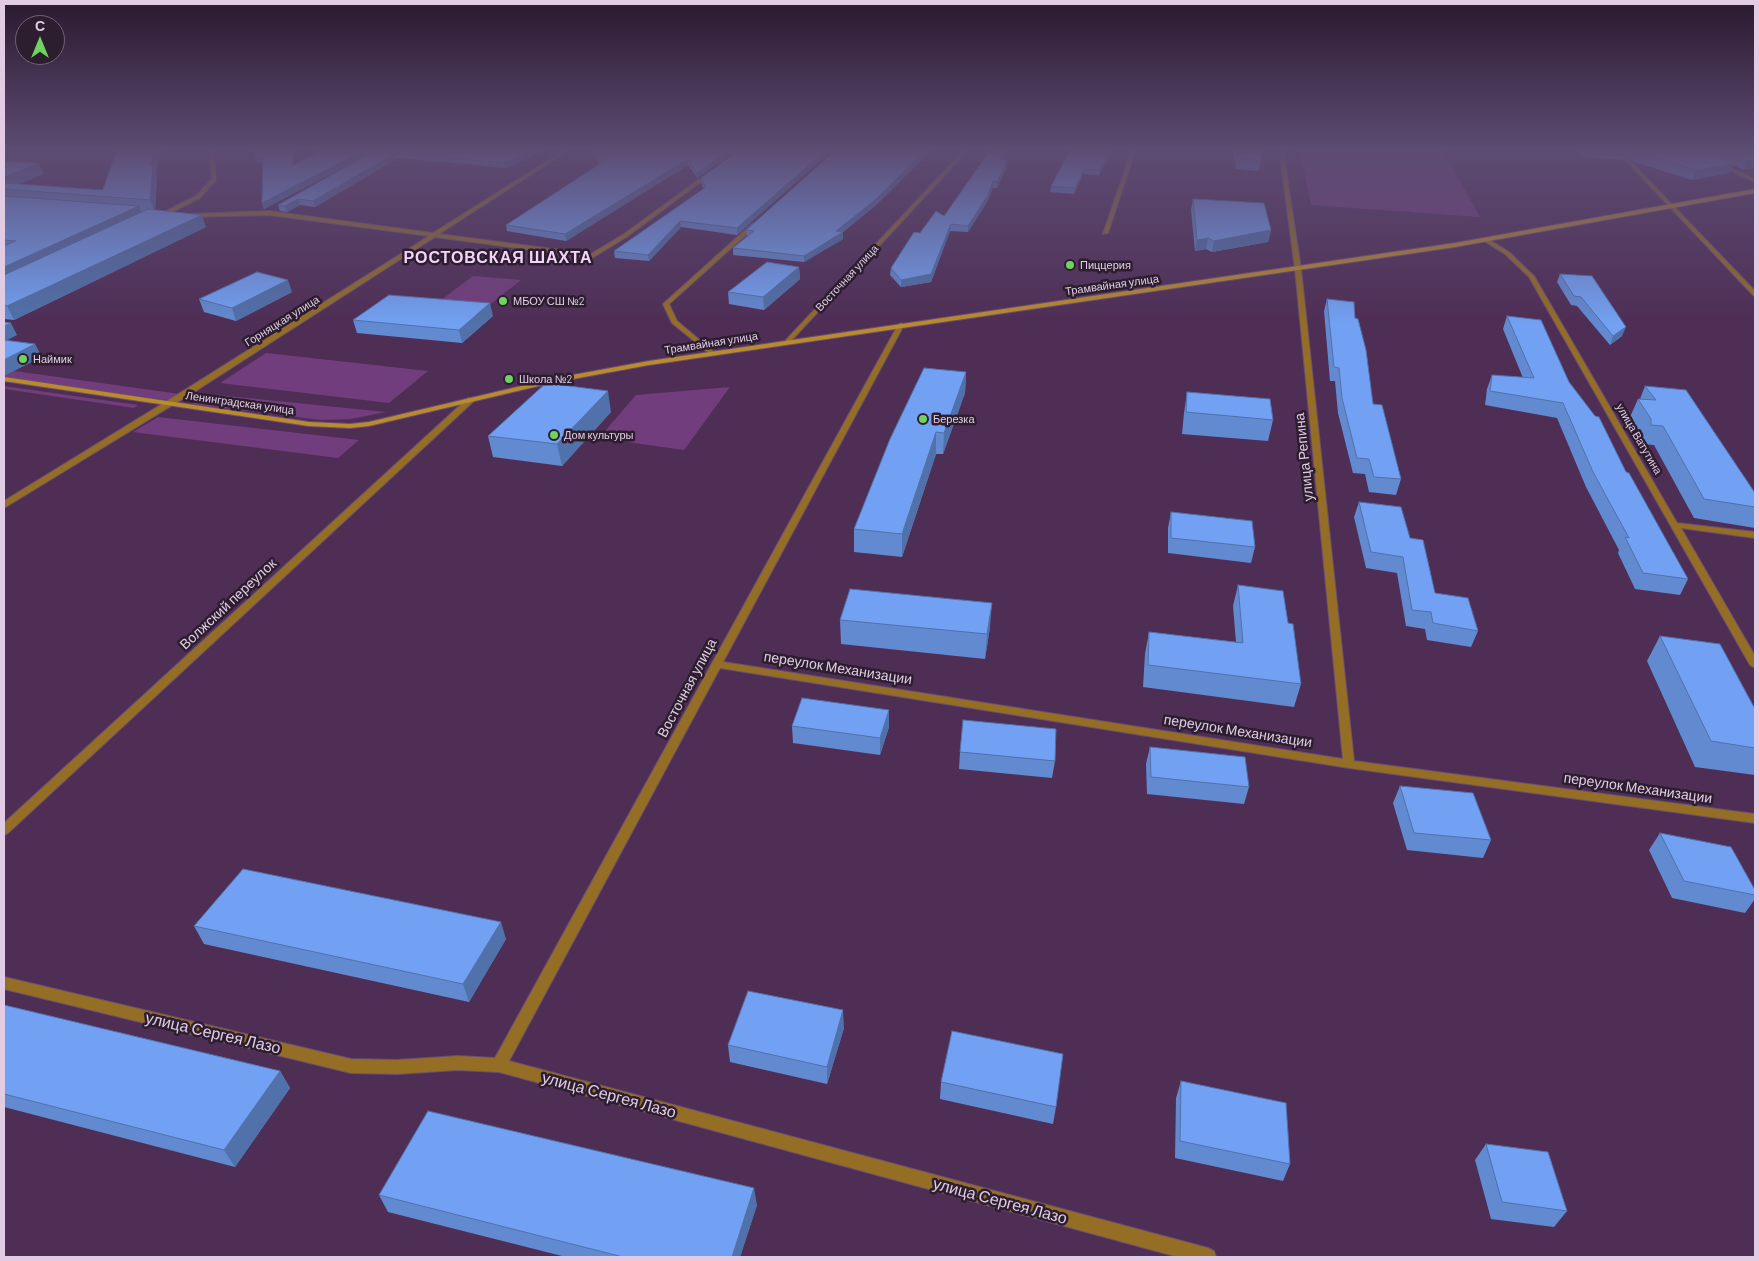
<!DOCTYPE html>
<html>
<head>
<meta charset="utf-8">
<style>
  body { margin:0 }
  #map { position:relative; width:1759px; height:1261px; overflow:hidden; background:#4f2e55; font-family:Barlow,sans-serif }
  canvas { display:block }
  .frame { position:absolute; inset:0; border:5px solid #e1cce4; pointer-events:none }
  .north { position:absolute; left:15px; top:15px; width:50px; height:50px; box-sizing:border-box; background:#2c1d2f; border:1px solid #746377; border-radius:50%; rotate:0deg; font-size:14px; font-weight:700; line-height:20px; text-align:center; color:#e1cce4 }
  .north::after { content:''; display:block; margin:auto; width:18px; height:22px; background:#6fd360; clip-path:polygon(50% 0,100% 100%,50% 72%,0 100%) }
</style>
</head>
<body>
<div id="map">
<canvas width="1759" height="1261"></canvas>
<div class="frame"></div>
<div class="north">С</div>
</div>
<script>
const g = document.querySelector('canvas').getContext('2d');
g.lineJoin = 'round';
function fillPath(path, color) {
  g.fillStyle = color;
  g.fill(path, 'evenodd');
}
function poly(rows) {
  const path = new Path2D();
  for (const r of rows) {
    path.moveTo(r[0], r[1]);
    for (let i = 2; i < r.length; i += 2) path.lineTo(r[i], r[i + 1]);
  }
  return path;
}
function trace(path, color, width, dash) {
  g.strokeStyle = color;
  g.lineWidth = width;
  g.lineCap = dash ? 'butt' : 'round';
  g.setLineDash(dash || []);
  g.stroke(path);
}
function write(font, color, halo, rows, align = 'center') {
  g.font = font + ' Barlow,sans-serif';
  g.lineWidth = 5;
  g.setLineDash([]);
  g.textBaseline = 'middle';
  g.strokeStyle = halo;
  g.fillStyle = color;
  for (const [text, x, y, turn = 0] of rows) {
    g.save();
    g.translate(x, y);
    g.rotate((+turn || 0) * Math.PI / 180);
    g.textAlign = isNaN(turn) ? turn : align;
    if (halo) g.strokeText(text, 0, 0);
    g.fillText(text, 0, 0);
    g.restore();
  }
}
fillPath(poly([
  [1300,149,1442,149,1480,217,1311,205],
  [473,276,521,280,483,310,433,306],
  [266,353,428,371,389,403,220,383],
  [7,370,180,394,168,400,5,378],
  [4,386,138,405,134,408,4,389],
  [730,387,684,450,599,438,636,395],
  [208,394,386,412,351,419,321,420,192,404],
  [158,417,359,440,338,458,133,432]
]), '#723d7c');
const street = poly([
  [209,149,213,149,216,180,200,198,160,218,156,218,156,216,196,196,212,179,209,149],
  [566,149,571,149,439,234,591,254,624,234,709,172,713,173,628,236,592,258,435,237,194,392,4,508,4,501,188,388,429,236,269,215,190,217,188,216,188,214,269,211,433,233,566,149],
  [965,149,969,149,790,342,786,342,786,340,965,149],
  [1132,149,1136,149,1108,233,1103,234,1132,149],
  [1279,149,1283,149,1301,269,1354,761,1755,814,1755,823,1349,768,720,668,509,1061,1208,1248,1214,1251,1216,1257,1178,1257,499,1072,458,1070,397,1074,351,1073,4,989,4,977,351,1059,397,1060,458,1056,495,1058,898,325,901,323,904,325,723,662,1343,759,1295,269,1279,149],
  [1615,149,1619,149,1755,291,1755,296,1753,295,1615,149],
  [1720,163,1755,179,1755,182,1718,165,1720,163],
  [753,223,758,224,669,304,677,321,715,353,710,354,672,323,663,304,753,223],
  [1484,239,1488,239,1509,252,1534,276,1677,523,1755,532,1755,538,1681,528,1755,656,1755,668,1750,665,1529,277,1505,254,1484,241,1484,239],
  [468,398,474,398,475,400,8,833,4,835,4,823,468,398]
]);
const secondary = poly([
  [1755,189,1755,193,1455,247,649,365,551,383,369,426,350,428,309,426,4,381,4,377,309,422,350,424,369,422,551,379,649,361,1455,243,1755,189]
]);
trace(street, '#6c4e72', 2);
trace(secondary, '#6c4e72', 2);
fillPath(street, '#936e24');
fillPath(secondary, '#ba8b2c');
fillPath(poly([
  [117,149,161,149,156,172,157,176,155,210,206,227,14,320,4,319,4,161,39,163,43,174,20,184,103,190],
  [252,149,282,149,294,154,294,165,323,149,546,149,507,168,398,158,315,207,300,205,287,212,280,211,278,205,368,154,264,209,262,203,263,163,257,163,256,153,253,154],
  [591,149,738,149,697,178,688,165,566,241,507,231,506,225,601,163,599,163],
  [741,149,833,149,737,235,681,227,649,261,615,258,614,251,704,189,701,184,701,178],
  [933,149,875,206,843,232,843,239,804,262,733,255,733,248,747,236,746,230],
  [1071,149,1113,149,1099,175,1083,174,1074,194,1050,192,1051,186],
  [1233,149,1260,149,1261,160,1259,171,1236,169],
  [1576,149,1755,149,1755,168,1743,170,1733,165,1729,173,1692,180,1634,162,1626,154,1623,160,1583,157],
  [1003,159,1007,166,997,188,993,188,987,202,968,232,950,231,931,282,901,287,890,275,891,268,920,233,944,216],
  [1193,199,1271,230,1268,242,1212,252,1206,249,1195,251,1191,210],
  [799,267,800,279,764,310,729,304,728,292],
  [1560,274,1622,336,1610,345,1577,306,1571,305,1557,282],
  [292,292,236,321,204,312,199,299],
  [1327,299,1355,318,1373,404,1401,479,1396,495,1369,492,1365,474,1353,473,1338,413,1335,381,1330,381,1324,311],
  [493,316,462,343,357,333,353,320],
  [1507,316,1569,382,1626,472,1688,579,1680,595,1635,589,1618,553,1619,550,1586,487,1557,418,1485,405,1487,389,1492,375,1523,378,1503,329],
  [966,372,965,393,943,454,936,454,902,557,854,552,854,529],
  [1645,386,1755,493,1755,528,1694,518,1654,445,1643,444,1643,437,1630,417,1638,399,1640,399],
  [1187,392,1273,420,1268,441,1182,434,1184,413],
  [611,412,562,466,493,457,488,436],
  [1359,502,1410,538,1435,593,1478,631,1471,647,1427,640,1425,629,1406,626,1397,573,1366,568,1354,517],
  [1171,512,1255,547,1251,563,1168,553,1168,528],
  [1238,585,1288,623,1301,684,1294,707,1143,687,1145,654,1149,632,1236,642,1233,606],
  [840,620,990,627,985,659,841,644],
  [1660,636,1755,709,1755,775,1695,767,1647,661],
  [889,710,889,727,880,755,793,743,792,726],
  [1150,747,1249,787,1244,804,1147,794,1146,764],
  [960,752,1055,761,1052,778,959,769],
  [1400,786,1491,840,1483,858,1407,850,1393,803],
  [1660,833,1755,890,1755,899,1745,913,1672,898,1649,850],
  [194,926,506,939,469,1002,204,944],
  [4,1005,280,1071,290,1088,235,1167,4,1107],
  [844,1028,827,1084,730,1062,728,1045],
  [1181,1081,1290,1164,1283,1181,1175,1158,1176,1098],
  [941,1082,1056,1107,1053,1124,940,1099],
  [1486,1144,1567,1211,1554,1227,1491,1219,1475,1160],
  [379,1195,757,1205,740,1257,566,1257,388,1212]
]), '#628ad1');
fillPath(poly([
  [154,149,161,149,156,172,157,176,155,212,150,200,150,165],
  [252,149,257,149,258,153,253,154],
  [292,149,294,154,294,172,292,166],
  [367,149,379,149,264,209,262,203],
  [534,149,546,149,507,168,505,163],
  [730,149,738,149,697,178,697,173],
  [827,149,833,149,737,235,737,228],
  [927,149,933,149,875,206,843,232,843,239,804,262,804,256,836,231],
  [1005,149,1007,149,1001,165,1001,159],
  [1111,149,1113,149,1112,150,1099,175,1099,170],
  [396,153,398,158,315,207,313,201],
  [263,157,265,162,257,163,255,158],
  [688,159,688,165,566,241,565,234],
  [1007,160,1007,166,997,188,997,182],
  [1755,160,1755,168,1743,170,1747,161],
  [39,163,43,174,6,190,4,189,4,177],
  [1733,164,1729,173,1692,180,1696,170],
  [1084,169,1083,174,1074,194,1075,188],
  [993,181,993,188,987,202,968,232,968,226],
  [298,199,300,205,287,212,285,206],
  [139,206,144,218,4,283,4,267],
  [202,215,206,227,14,320,7,306],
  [680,221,681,227,649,261,648,255],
  [951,224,950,231,931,282,901,287,901,280],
  [1271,230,1268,242,1212,252,1214,241],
  [1208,238,1206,249,1195,251,1197,240],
  [799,267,800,279,764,310,763,297],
  [288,280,292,292,236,321,232,308],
  [490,303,493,316,462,343,459,330],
  [11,323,17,335,4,342,4,326],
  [1626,327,1622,336,1610,345,1613,336],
  [35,344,42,357,4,376,4,360],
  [966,372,965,393,943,454,944,433],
  [608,391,611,412,562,466,557,444],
  [936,432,936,454,902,557,902,534],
  [992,603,990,627,985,659,987,634],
  [889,710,889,727,880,755,880,738],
  [501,922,506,939,469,1002,463,984],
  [843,1010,844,1028,827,1084,827,1067],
  [280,1071,290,1088,235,1167,224,1150],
  [754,1188,757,1205,740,1257,732,1257]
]), '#5071aa');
const building = poly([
  [117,149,154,149,150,165,153,165,150,200,4,189,4,183,103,190,117,149],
  [256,149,279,149,279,150,292,149,292,166,323,149,367,149,262,203,263,157,255,158,256,149],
  [378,149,534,149,505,163,396,153,313,201,298,199,285,206,278,205,378,149],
  [593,149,730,149,697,173,688,159,565,234,506,225,609,158,598,157,593,149],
  [741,149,827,149,737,228,680,221,648,255,614,251,706,187,701,178,741,149],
  [837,149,927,149,875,200,836,231,843,232,804,256,733,248,754,231,746,230,837,149],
  [991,149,1005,149,1001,159,1007,160,997,182,993,181,988,195,968,226,951,224,931,274,901,280,891,268,914,232,920,233,936,211,944,216,991,149],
  [1071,149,1111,149,1099,170,1084,169,1075,188,1051,186,1071,149],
  [1237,149,1260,149,1261,160,1238,159,1237,149],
  [1593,149,1624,149,1627,151,1593,149],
  [1633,149,1707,149,1733,164,1696,170,1638,153,1633,149],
  [1722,149,1755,149,1755,160,1747,161,1722,149],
  [4,161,39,163,4,177,4,161],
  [4,196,139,206,4,267,4,246,16,241,4,240,4,196],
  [1193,199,1264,203,1271,230,1214,241,1208,238,1197,240,1193,199],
  [148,209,202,215,7,306,4,305,4,275,148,209],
  [767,262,799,267,763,297,728,292,767,262],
  [257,272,288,280,232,308,199,299,257,272],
  [1560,274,1592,276,1626,327,1613,336,1581,297,1574,296,1560,274],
  [389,295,490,303,459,330,353,320,389,295],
  [1327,299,1354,302,1355,318,1358,319,1366,350,1373,404,1382,405,1401,479,1374,477,1369,459,1357,458,1342,398,1339,368,1334,367,1327,299],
  [1507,316,1541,320,1569,382,1595,416,1599,417,1626,472,1629,473,1688,579,1643,573,1625,537,1629,538,1593,472,1563,403,1490,391,1492,375,1534,378,1507,316],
  [4,322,11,323,4,326,4,322],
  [4,340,35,344,4,360,4,340],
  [924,368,966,372,944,433,936,432,902,534,854,529,890,439,924,368],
  [546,383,608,391,557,444,488,436,546,383],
  [1645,386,1686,390,1755,493,1755,507,1704,499,1663,426,1651,425,1651,419,1638,399,1656,400,1645,386],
  [1187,392,1270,399,1273,420,1186,412,1187,392],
  [1359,502,1401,507,1410,538,1423,540,1435,593,1468,598,1478,631,1433,623,1431,612,1412,610,1403,557,1371,552,1359,502],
  [1171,512,1252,521,1255,547,1171,538,1171,512],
  [1238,585,1283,591,1288,623,1293,624,1301,684,1148,665,1149,632,1243,643,1238,585],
  [850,589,992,603,987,634,840,620,850,589],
  [1660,636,1720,644,1755,709,1755,748,1711,741,1660,636],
  [802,698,889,710,880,738,792,726,802,698],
  [963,720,1056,729,1055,761,960,752,963,720],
  [1150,747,1245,757,1249,787,1151,777,1150,747],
  [1400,786,1473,793,1491,840,1414,833,1400,786],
  [1660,833,1731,847,1755,890,1755,895,1684,881,1660,833],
  [243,869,501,922,463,984,194,926,243,869],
  [748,991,843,1010,827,1067,728,1045,748,991],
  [4,1005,280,1071,224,1150,4,1094,4,1005],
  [952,1031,1063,1054,1056,1107,941,1082,952,1031],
  [1181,1081,1286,1103,1290,1164,1180,1141,1181,1081],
  [428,1111,754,1188,732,1257,623,1257,379,1195,428,1111],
  [1486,1144,1548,1152,1567,1211,1502,1202,1486,1144]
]);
fillPath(building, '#72a1f3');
trace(building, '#5071aa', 1);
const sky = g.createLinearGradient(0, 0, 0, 325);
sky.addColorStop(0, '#2b192f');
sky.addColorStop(0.46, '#5d4c73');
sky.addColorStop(1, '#5d4c7300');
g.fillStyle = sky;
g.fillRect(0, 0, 1759, 325);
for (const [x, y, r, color] of [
  [1070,265,5,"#6fd360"],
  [503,301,5,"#6fd360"],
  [23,359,5,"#6fd360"],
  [509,379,5,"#6fd360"],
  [923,419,5,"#6fd360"],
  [554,435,5,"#6fd360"]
]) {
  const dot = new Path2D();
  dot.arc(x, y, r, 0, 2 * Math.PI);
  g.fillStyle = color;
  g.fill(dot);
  trace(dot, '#2c1d2f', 2);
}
write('11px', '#e1cce4', '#2c1d2f', [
  ["Пиццерия",1080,265],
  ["МБОУ СШ №2",513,301],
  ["Наймик",33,359],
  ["Школа №2",519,379],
  ["Березка",933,419],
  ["Дом культуры",564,435]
], 'left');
write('11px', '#e1cce4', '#2c1d2f', [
  ["Восточная улица",847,278,-47],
  ["Трамвайная улица",1112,285,-8],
  ["Горняцкая улица",282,321,-32],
  ["Трамвайная улица",711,343,-9],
  ["Ленинградская улица",240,403,8],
  ["улица Ватутина",1639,439,60]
]);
write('14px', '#e1cce4', '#2c1d2f', [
  ["улица Репина",1304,457,-96],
  ["Волжский переулок",228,604,-43],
  ["переулок Механизации",838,668,9],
  ["Восточная улица",687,688,-62],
  ["переулок Механизации",1238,731,9],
  ["переулок Механизации",1638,788,8]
]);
g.letterSpacing = '1px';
write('bold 16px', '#f5d4fb', '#2c1d2f', [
  ["РОСТОВСКАЯ ШАХТА",498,258]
]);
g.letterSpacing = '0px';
write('16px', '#e1cce4', '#2c1d2f', [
  ["улица Сергея Лазо",213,1033,13],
  ["улица Сергея Лазо",609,1095,15],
  ["улица Сергея Лазо",1000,1201,15]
]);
</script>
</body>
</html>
